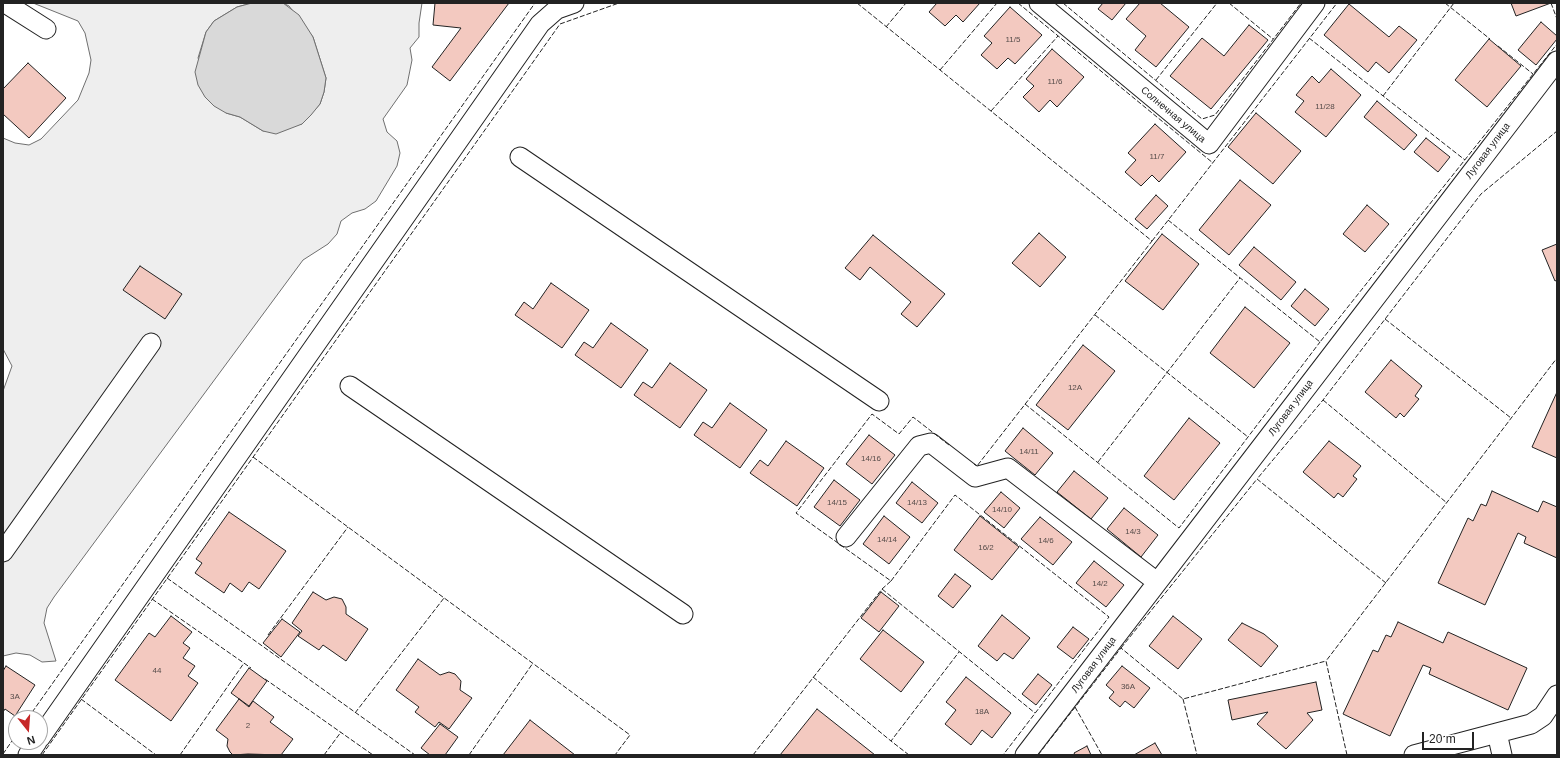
<!DOCTYPE html>
<html>
<head>
<meta charset="utf-8">
<style>
  body { margin:0 }
  #map { position:relative; width:1560px; height:758px; overflow:hidden; background:#fff; font-family:Arial,sans-serif }
  canvas { display:block }
  .frame { position:absolute; inset:0; border:4px solid #222; pointer-events:none }
  .north { position:absolute; left:8px; top:710px; width:40px; height:40px; box-sizing:border-box; background:#fff; border:1px solid #a7a7a7; border-radius:50%; rotate:163deg; font-size:11px; font-weight:700; line-height:16px; text-align:center; color:#222 }
  .north::after { content:''; display:block; margin:auto; width:14px; height:18px; background:#c62828; clip-path:polygon(50% 0,100% 100%,50% 72%,0 100%) }
  .scale { position:absolute; left:1422px; top:732px; width:52px; height:18px; box-sizing:border-box; border:2px solid #222; border-top:0; padding-left:5px; font-size:12px; line-height:14px; white-space:nowrap; color:#222; -webkit-text-stroke:3px #fff; paint-order:stroke }
</style>
</head>
<body>
<div id="map">
<canvas width="1560" height="758"></canvas>
<div class="frame"></div>
<div class="north">N</div>
<div class="scale">20 m</div>
</div>
<script>
const g = document.querySelector('canvas').getContext('2d');
g.lineJoin = 'round';
function fillPath(path, color) {
  g.fillStyle = color;
  g.fill(path, 'evenodd');
}
function poly(rows) {
  const path = new Path2D();
  for (const r of rows) {
    path.moveTo(r[0], r[1]);
    for (let i = 2; i < r.length; i += 2) path.lineTo(r[i], r[i + 1]);
  }
  return path;
}
function trace(path, color, width, dash) {
  g.strokeStyle = color;
  g.lineWidth = width;
  g.lineCap = dash ? 'butt' : 'round';
  g.setLineDash(dash || []);
  g.stroke(path);
}
function write(font, color, halo, rows, align = 'center') {
  g.font = font + ' Arial,sans-serif';
  g.lineWidth = 3;
  g.setLineDash([]);
  g.textBaseline = 'middle';
  g.strokeStyle = halo;
  g.fillStyle = color;
  for (const [text, x, y, turn = 0] of rows) {
    g.save();
    g.translate(x, y);
    g.rotate((+turn || 0) * Math.PI / 180);
    g.textAlign = isNaN(turn) ? turn : align;
    if (halo) g.strokeText(text, 0, 0);
    g.fillText(text, 0, 0);
    g.restore();
  }
}
const green = poly([
  [33,3,252,3,237,7,214,21,206,32,198,58,226,113,240,117,263,131,302,124,320,104,324,92,326,78,313,37,289,6,283,3,422,3,419,23,419,37,410,48,412,60,407,85,383,119,387,132,397,141,400,153,397,166,376,201,365,209,352,213,341,221,337,234,328,244,303,260,54,597,47,608,44,623,56,661,42,662,30,655,16,653,3,656,3,391,12,366,3,349,3,138,15,143,29,145,41,139,78,100,89,73,91,60,85,33,78,21,33,3]
]);
fillPath(green, '#eee');
trace(green, '#6f6f6f', 1);
const water = poly([
  [252,3,283,3,299,15,313,37,326,78,324,92,320,104,311,115,302,124,276,134,263,131,240,117,226,113,214,106,205,97,198,85,195,72,206,32,214,21,237,7,252,3]
]);
fillPath(water, '#d9d9d9');
trace(water, '#6f6f6f', 1);
const building = poly([
  [435,3,509,3,450,81,432,67,461,28,433,25,435,3],
  [937,3,980,3,963,22,956,15,945,26,929,12,937,3],
  [1103,3,1126,3,1112,20,1098,9,1103,3],
  [1140,3,1160,3,1189,27,1156,67,1135,50,1146,36,1126,19,1140,3],
  [1511,3,1551,3,1516,16,1511,3],
  [1349,4,1389,37,1399,26,1417,40,1389,73,1376,62,1368,72,1324,35,1349,4],
  [1010,7,1042,35,1015,64,1008,58,997,69,981,55,992,43,984,36,1010,7],
  [1541,22,1557,36,1557,39,1536,65,1518,50,1541,22],
  [1249,25,1268,40,1211,109,1170,76,1202,38,1224,56,1249,25],
  [1489,39,1521,66,1487,107,1455,80,1489,39],
  [1052,49,1084,77,1057,107,1050,100,1039,112,1023,97,1034,86,1026,79,1052,49],
  [28,63,66,98,29,138,3,114,3,89,28,63],
  [1331,69,1361,95,1326,137,1295,112,1304,101,1296,95,1312,76,1319,83,1331,69],
  [1377,101,1417,135,1404,150,1364,117,1377,101],
  [1256,113,1301,151,1273,184,1228,147,1256,113],
  [1155,124,1186,152,1159,182,1152,175,1141,186,1125,172,1136,160,1128,153,1155,124],
  [1426,138,1450,157,1438,172,1414,152,1426,138],
  [1240,180,1271,205,1229,255,1199,230,1240,180],
  [1156,195,1168,206,1147,229,1135,219,1156,195],
  [1367,205,1389,224,1365,252,1343,234,1367,205],
  [1039,233,1066,257,1040,287,1012,263,1039,233],
  [1162,234,1199,264,1163,310,1125,281,1162,234],
  [873,235,945,294,917,327,901,314,911,302,870,267,860,280,845,268,873,235],
  [1557,244,1557,280,1555,281,1542,250,1557,244],
  [1254,247,1296,282,1281,300,1239,265,1254,247],
  [140,266,182,294,165,319,123,290,140,266],
  [551,283,589,310,562,348,515,315,524,302,533,309,551,283],
  [1305,289,1329,309,1315,326,1291,306,1305,289],
  [1245,307,1290,343,1254,388,1210,353,1245,307],
  [611,323,648,350,621,388,575,355,584,342,593,348,611,323],
  [1083,345,1115,371,1068,430,1036,405,1083,345],
  [1391,360,1422,386,1415,396,1419,399,1404,417,1400,413,1396,418,1365,392,1391,360],
  [670,363,707,390,680,428,634,395,643,382,652,388,670,363],
  [1557,392,1557,458,1532,447,1557,392],
  [730,403,767,430,740,468,694,435,703,422,712,428,730,403],
  [1189,418,1220,443,1174,500,1144,476,1189,418],
  [1023,428,1053,453,1035,475,1005,451,1023,428],
  [869,435,895,455,872,484,846,464,869,435],
  [786,441,824,468,797,506,750,473,760,460,768,466,786,441],
  [1329,441,1361,466,1353,476,1357,479,1343,497,1338,493,1334,498,1303,472,1329,441],
  [1074,471,1108,498,1091,519,1057,492,1074,471],
  [834,480,860,500,840,526,814,507,834,480],
  [912,482,938,503,922,523,896,503,912,482],
  [1492,491,1538,512,1543,501,1557,507,1557,558,1524,543,1526,537,1518,533,1485,605,1438,583,1468,518,1473,521,1481,504,1486,506,1492,491],
  [1001,492,1020,508,1004,528,984,512,1001,492],
  [1124,508,1158,535,1141,557,1107,529,1124,508],
  [229,512,286,551,259,589,249,582,242,592,230,583,224,593,195,573,202,563,196,559,229,512],
  [884,516,910,537,889,564,863,544,884,516],
  [980,516,1019,547,992,580,954,550,980,516],
  [1040,517,1072,542,1053,565,1021,539,1040,517],
  [1094,561,1124,585,1106,607,1076,583,1094,561],
  [955,574,971,586,953,608,938,596,955,574],
  [313,592,326,600,334,597,342,599,346,607,346,614,368,629,346,661,323,645,319,650,298,636,302,631,292,623,313,592],
  [881,592,899,606,879,632,861,618,881,592],
  [1002,615,1030,638,1013,659,1004,653,997,661,978,646,1002,615],
  [171,616,192,632,183,643,190,648,183,658,195,666,188,676,198,683,171,721,115,680,149,633,155,637,171,616],
  [1173,616,1202,639,1178,669,1149,646,1173,616],
  [282,619,300,632,281,657,263,643,282,619],
  [1398,622,1443,643,1448,632,1527,668,1508,710,1429,674,1431,668,1423,665,1390,736,1343,714,1373,650,1378,652,1386,635,1391,637,1398,622],
  [1242,623,1264,634,1278,646,1261,667,1228,640,1242,623],
  [1073,627,1089,639,1073,659,1057,647,1073,627],
  [883,630,924,662,901,692,860,659,883,630],
  [418,659,440,675,449,672,455,674,461,681,460,690,472,698,449,729,439,722,435,727,415,712,419,707,396,690,418,659],
  [6,666,35,685,15,716,5,709,3,712,3,671,6,666],
  [1122,666,1150,688,1134,708,1125,701,1120,707,1109,698,1114,692,1106,685,1122,666],
  [249,668,267,681,249,706,231,693,249,668],
  [1038,674,1052,685,1036,705,1022,694,1038,674],
  [966,677,1011,713,992,738,982,730,971,745,945,724,956,710,946,702,966,677],
  [1316,682,1322,710,1307,713,1313,720,1286,749,1257,724,1268,712,1232,720,1228,700,1316,682],
  [239,699,249,707,253,701,274,717,270,722,293,739,281,755,248,754,233,755,230,752,227,746,228,739,216,730,239,699],
  [817,709,875,755,780,755,817,709],
  [530,720,575,755,503,755,530,720],
  [440,724,458,737,445,755,430,755,421,748,440,724],
  [1155,743,1162,755,1134,755,1155,743],
  [1087,746,1091,755,1075,755,1074,753,1087,746]
]);
fillPath(building, '#f3c9c0');
trace(building, '#222', 1);
const minor = poly([
  [5,3,46,29],
  [1039,3,1209,144,1315,3],
  [520,157,879,401],
  [350,386,683,614],
  [846,537,919,446,931,443,975,477,1008,468,1157,582],
  [3,552,151,343],
  [1497,733,1502,755],
  [40,738,540,24,557,9,574,3],
  [28,755,37,742],
  [1025,755,1557,61],
  [1414,755,1531,724,1543,716,1557,695]
]);
trace(minor, '#222', 21);
trace(minor, '#fff', 19);
trace(poly([
  [857,3,1152,241,977,466,974,464],
  [1018,3,1213,163],
  [1063,3,1202,119,1215,115,1301,3],
  [1229,3,1273,39],
  [1445,3,1490,39],
  [1551,3,1557,19],
  [886,27,906,3],
  [1309,38,1465,160],
  [1498,46,1533,74],
  [940,70,997,3],
  [1156,80,1217,3],
  [1383,96,1454,3],
  [991,111,1058,36],
  [1168,220,1320,342,1557,44],
  [1152,241,1337,3],
  [1095,315,1248,437],
  [1385,319,1511,418],
  [1323,400,1447,503],
  [1025,404,1179,528,1320,342],
  [253,457,630,735,615,755],
  [1098,462,1240,278],
  [167,578,415,755],
  [891,581,955,495,1109,617,1003,755],
  [1386,583,1257,479,1323,400,1481,194,1557,131],
  [882,589,1035,713],
  [152,599,251,668],
  [268,635,348,527],
  [1121,648,1257,479],
  [813,677,891,741],
  [265,679,373,755],
  [81,699,156,755],
  [1183,699,1197,755],
  [1075,707,1102,755],
  [355,713,444,598],
  [28,718,535,3],
  [3,754,16,735],
  [42,755,560,24,619,3],
  [180,755,244,663],
  [324,755,341,732],
  [469,755,533,663],
  [753,755,882,589,891,581,796,513,872,414,899,434,913,417,949,445],
  [909,755,891,741,959,652],
  [1038,755,1121,648,1183,699,1326,661],
  [1347,755,1326,661,1557,358]
]), '#222', 1, [5, 2]);
write('8px', '#564c4a', null, [
  ["11/5",1013,40],
  ["11/6",1055,82],
  ["11/28",1325,107],
  ["11/7",1157,157],
  ["12А",1075,388],
  ["14/11",1029,452],
  ["14/16",871,459],
  ["14/15",837,503],
  ["14/13",917,503],
  ["14/10",1002,510],
  ["14/3",1133,532],
  ["14/14",887,540],
  ["14/6",1046,541],
  ["16/2",986,548],
  ["14/2",1100,584],
  ["44",157,671],
  ["36А",1128,687],
  ["3А",15,697],
  ["18А",982,712],
  ["2",248,726]
]);
write('10px', '#222', '#fff', [
  ["Солнечная улица",1173,115,40],
  ["Луговая улица",1488,151,-53],
  ["Луговая улица",1291,408,-53],
  ["Луговая улица",1094,665,-53]
]);
</script>
</body>
</html>
